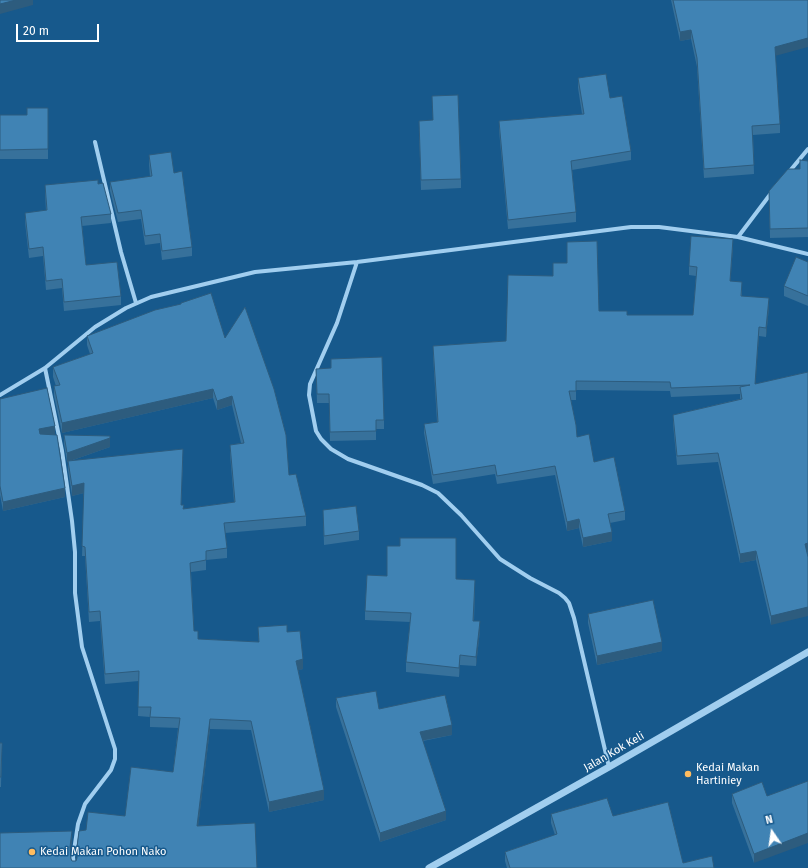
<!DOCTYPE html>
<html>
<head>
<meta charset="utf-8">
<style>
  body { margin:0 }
  #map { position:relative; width:808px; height:868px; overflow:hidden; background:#17598c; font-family:"Fira Sans",sans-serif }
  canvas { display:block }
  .north { position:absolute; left:752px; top:812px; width:40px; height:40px; -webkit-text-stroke:3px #17598c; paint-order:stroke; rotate:347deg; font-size:11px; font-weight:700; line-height:16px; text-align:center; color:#fff }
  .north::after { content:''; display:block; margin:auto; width:14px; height:18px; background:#fff; clip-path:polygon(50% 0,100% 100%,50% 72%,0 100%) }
  .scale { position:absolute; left:16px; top:24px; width:83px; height:18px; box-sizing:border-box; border:2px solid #fff; border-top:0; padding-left:5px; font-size:12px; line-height:14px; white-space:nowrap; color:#fff; -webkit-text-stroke:3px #17598c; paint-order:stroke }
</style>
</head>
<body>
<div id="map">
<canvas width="808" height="868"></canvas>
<div class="north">N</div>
<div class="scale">20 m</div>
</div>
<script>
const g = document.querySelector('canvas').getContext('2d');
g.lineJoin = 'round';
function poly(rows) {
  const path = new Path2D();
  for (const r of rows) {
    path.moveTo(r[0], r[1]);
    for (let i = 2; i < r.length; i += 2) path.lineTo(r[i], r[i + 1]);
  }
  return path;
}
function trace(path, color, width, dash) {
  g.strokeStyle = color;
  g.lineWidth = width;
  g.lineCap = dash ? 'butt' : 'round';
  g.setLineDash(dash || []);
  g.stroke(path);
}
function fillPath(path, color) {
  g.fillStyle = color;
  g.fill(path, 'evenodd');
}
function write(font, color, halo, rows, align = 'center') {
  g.font = font + ' "Fira Sans",sans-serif';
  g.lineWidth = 3;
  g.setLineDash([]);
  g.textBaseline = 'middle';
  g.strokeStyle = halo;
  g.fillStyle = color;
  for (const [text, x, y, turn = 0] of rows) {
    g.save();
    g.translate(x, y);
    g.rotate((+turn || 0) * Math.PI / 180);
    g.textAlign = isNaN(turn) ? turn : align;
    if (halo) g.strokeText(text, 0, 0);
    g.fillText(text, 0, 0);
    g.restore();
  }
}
trace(poly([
  [95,142,121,252,136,303],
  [789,172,808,149],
  [738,237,772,192],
  [357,262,337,323,310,384,309,395,316,431,321,439,331,449,348,459,422,485,438,493,461,515,500,559,530,578,559,593,565,598,569,603,574,618,609,767],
  [45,368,62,451,72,521,75,552,75,593,82,647,115,749,115,759,111,770,85,804,78,824,73,857,74,868],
  [0,395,45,368,95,327,126,308,151,297,255,272,357,262,631,227,659,227,738,237,808,254]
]), '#a1ceef', 4);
trace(poly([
  [429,868,609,767,808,652]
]), '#a1ceef', 7);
fillPath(poly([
  [671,0,808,0,775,56,780,124,780,133,753,135,754,174,704,178,697,67,691,39,680,41],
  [578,78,610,98,631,151,631,160,572,170,576,212,576,222,508,229,499,130,499,121,582,114,578,88],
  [48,108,48,159,0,159,0,115,27,115],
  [432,121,461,179,461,188,421,190,419,130],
  [149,155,174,173,192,247,192,256,162,260,160,243,145,245,141,219,118,222,110,191,110,182,150,177,149,164],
  [808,161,808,237,770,238,769,191,800,169],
  [98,184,111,214,111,223,82,226,86,265,121,296,121,305,64,311,62,288,46,290,43,256,29,258,25,222,25,213,46,211,45,194,45,185],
  [733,248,730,281,742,291,742,296,769,307,766,337,759,336,755,384,808,372,808,552,807,553,771,625,756,560,740,563,718,462,677,465,673,424,673,415,740,399,740,394,671,397,670,391,576,390,576,400,571,400,577,437,594,462,625,511,625,520,610,523,612,541,583,547,579,528,567,531,555,475,497,484,495,474,433,484,424,433,424,424,437,422,433,355,433,346,506,341,599,311,627,315,693,315,696,276,689,275,689,266],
  [808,262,808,306,784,296,784,286],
  [181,303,225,338,289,475,306,516,306,526,225,533,227,548,227,558,206,560,206,570,191,572,194,631,198,639,259,642,258,627,287,632,303,669,298,670,324,800,269,812,251,730,210,729,198,826,257,868,0,868,72,841,70,853,71,859,72,861,76,861,77,860,77,847,86,830,125,816,173,772,178,728,150,727,150,717,138,716,139,681,105,684,100,621,89,622,85,556,82,556,84,493,72,496,68,470,68,462,67,462,64,444,64,435,110,447,73,460,183,459,181,505,184,509,234,502,230,454,230,445,241,443,232,405,217,410,213,398,62,433,54,396,54,386,56,386,53,377,53,367,90,354,87,345,87,336,181,304],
  [316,369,384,420,384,429,376,429,376,440,330,441,329,403,317,403],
  [0,399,55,435,65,497,3,511,0,495],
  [323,510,359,531,359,540,324,545],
  [456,579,475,589,474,621,480,630,476,666,460,665,459,677,406,672,406,662,410,622,365,620,365,611],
  [588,614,662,651,597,665,588,623],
  [336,698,379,709,452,735,423,741,446,820,380,842,336,707],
  [0,743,2,743,1,787,0,787],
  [762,782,754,863,732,803,732,794],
  [551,814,613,816,683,863,714,868,507,868,505,861,505,852,555,835,551,823]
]), '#37719b');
fillPath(poly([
  [16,0,33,0,33,5,0,14,0,4],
  [691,30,691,39,680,41,680,32],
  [808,38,808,47,775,56,775,47],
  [733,239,733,248,730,290,730,281],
  [769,298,769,307,766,337,766,328],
  [759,327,759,336,755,393,755,384],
  [213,389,213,398,62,433,62,423],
  [232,396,232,405,217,410,217,401],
  [55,426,55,435,39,438,39,429],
  [110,438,110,447,67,462,67,453],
  [84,483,84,493,72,496,72,486],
  [65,488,65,497,3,511,3,502],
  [579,519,579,528,567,531,567,522],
  [612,532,612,541,583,547,583,538],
  [808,543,808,552,805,553,805,544],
  [756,551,756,560,740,563,740,554],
  [475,580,475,589,473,630,473,621],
  [808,607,808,616,771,625,771,616],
  [480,621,480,630,476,666,476,657],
  [662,642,662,651,597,665,597,656],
  [460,655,460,665,459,677,459,668],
  [303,659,303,669,296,671,296,661],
  [210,719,210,729,197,836,197,826],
  [452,725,452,735,420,741,420,732],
  [324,790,324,800,269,812,269,802],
  [446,811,446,820,380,842,380,833],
  [72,831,72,841,70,857,70,847],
  [808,833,808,843,754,863,754,854]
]), '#2d5c7e');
const building = poly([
  [0,0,16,0,0,4,0,0],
  [673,0,808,0,808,38,775,47,780,124,752,126,754,165,704,169,697,58,691,30,680,32,673,0],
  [606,74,610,98,622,96,631,151,571,161,576,212,508,220,499,121,584,114,578,78,606,74],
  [458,95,461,179,421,180,419,121,433,120,432,96,458,95],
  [27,108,48,108,48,149,0,150,0,115,27,115,27,108],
  [171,152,174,173,182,171,192,247,162,251,160,234,145,236,141,210,118,213,110,182,152,176,149,155,171,152],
  [800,160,808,161,808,228,770,229,769,191,788,169,800,169,800,160],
  [98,180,98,184,103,183,111,214,81,217,86,265,117,262,121,296,64,302,62,279,46,281,43,247,29,249,25,213,47,210,45,185,98,180],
  [691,236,733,239,730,281,742,282,741,296,769,298,766,328,759,327,755,384,808,372,808,543,805,544,808,557,808,607,771,616,756,551,740,554,718,453,677,456,673,415,742,399,740,387,750,385,671,388,670,382,576,381,576,391,569,391,576,425,577,437,589,434,594,462,614,457,625,511,608,514,612,532,583,538,579,519,567,522,555,466,497,476,495,465,433,475,424,424,438,422,433,346,506,341,508,275,553,276,553,263,567,263,567,242,597,241,599,311,627,311,627,315,693,315,697,267,689,266,691,236],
  [796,257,808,262,808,296,784,286,796,257],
  [211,293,225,338,245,307,274,389,286,435,289,475,296,474,306,516,224,523,227,548,206,551,206,560,190,563,194,631,198,631,198,639,259,642,258,627,287,625,287,632,300,631,303,659,296,661,324,790,269,802,251,721,210,719,197,826,255,823,257,868,0,868,0,833,72,831,70,847,71,859,72,861,76,861,77,858,77,847,79,831,86,830,88,812,125,816,131,767,173,772,180,718,150,717,151,707,138,707,139,671,105,674,100,611,89,612,85,547,82,546,84,483,72,486,68,461,183,449,181,505,184,505,183,509,235,502,230,445,244,443,232,396,217,401,213,389,62,423,54,386,60,385,53,367,93,353,87,336,155,310,181,304,181,303,211,293],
  [382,357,384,420,376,420,376,431,330,432,329,394,317,394,316,369,331,368,331,359,382,357],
  [47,388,55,426,39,429,40,434,57,435,65,488,3,502,0,486,0,399,47,388],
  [64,435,110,436,110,438,67,453,64,435],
  [356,506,359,531,324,536,323,510,356,506],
  [400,538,456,538,456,579,475,580,473,621,480,621,476,657,460,655,459,668,406,662,411,613,365,611,367,575,387,576,387,546,400,546,400,538],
  [653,600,662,642,597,656,588,614,653,600],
  [376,691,379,709,445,695,452,725,420,732,446,811,380,833,336,698,376,691],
  [0,743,2,743,1,777,0,777,0,743],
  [808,781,808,833,754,854,732,794,762,782,767,796,808,781],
  [607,798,613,816,668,802,683,863,712,856,714,868,510,868,505,852,557,834,551,814,607,798]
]);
fillPath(building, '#4083b4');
trace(building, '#2d5c7e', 1);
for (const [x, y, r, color] of [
  [688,774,4,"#ffbc5f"],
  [32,852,4,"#ffbc5f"]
]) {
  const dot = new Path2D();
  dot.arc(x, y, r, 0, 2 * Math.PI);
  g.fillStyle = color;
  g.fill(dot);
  trace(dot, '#17598c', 1.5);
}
write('11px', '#fff', '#17598c', [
  ["Jalan Kok Keli",614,752,-30]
]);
write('11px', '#fff', '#17598c', [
  ["Kedai Makan",696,768],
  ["Hartiniey",696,781],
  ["Kedai Makan Pohon Nako",40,852]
], 'left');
</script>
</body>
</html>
